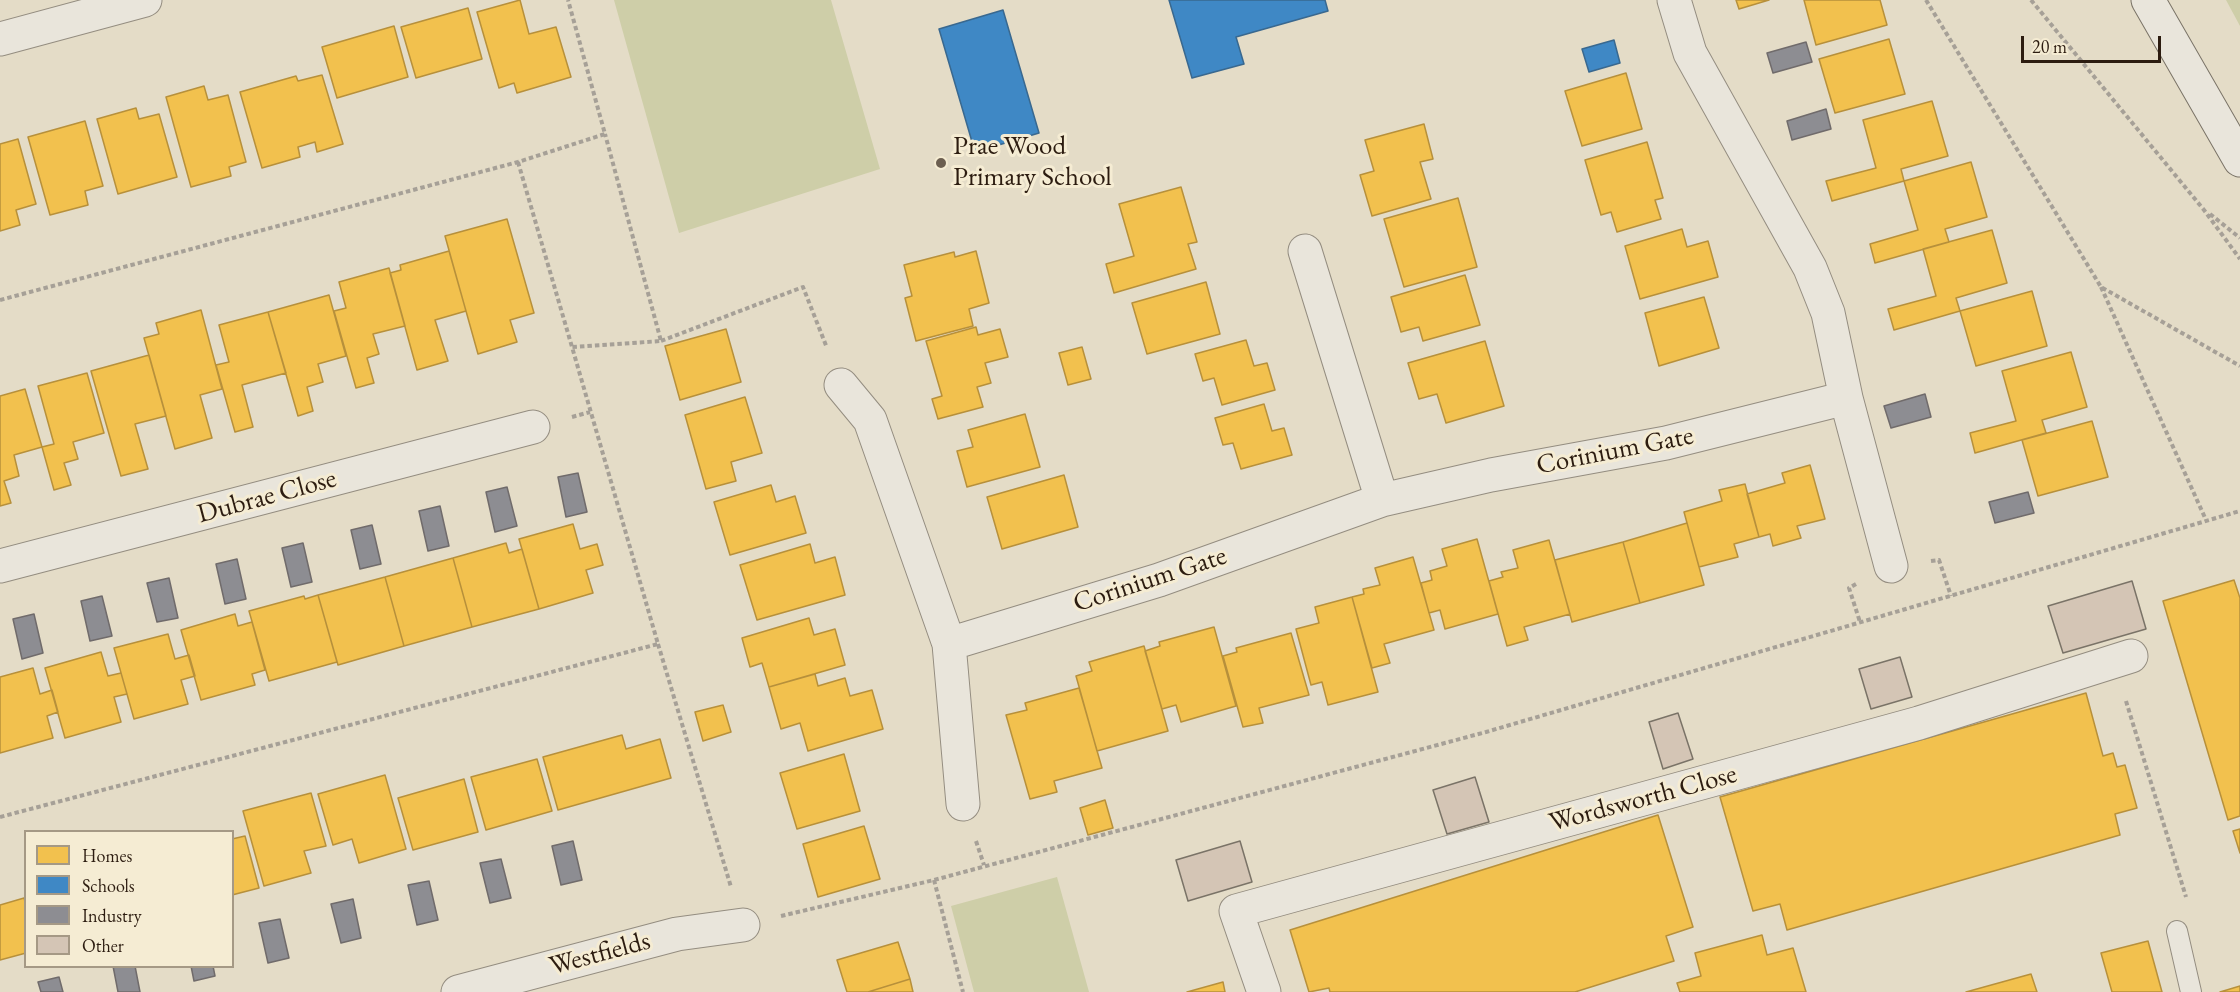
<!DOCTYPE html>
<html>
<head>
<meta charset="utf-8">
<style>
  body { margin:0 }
  #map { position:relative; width:2240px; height:992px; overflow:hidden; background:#e4dcc7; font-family:"EB Garamond",serif }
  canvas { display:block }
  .legend { position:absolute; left:24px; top:830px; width:210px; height:138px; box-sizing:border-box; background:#f5ecd3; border:2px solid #a59985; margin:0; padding:8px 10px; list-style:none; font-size:18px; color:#2c1c10 }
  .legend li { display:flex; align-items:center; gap:12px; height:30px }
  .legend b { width:30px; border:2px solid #a59985 }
  .scale { position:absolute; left:2021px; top:36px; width:140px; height:27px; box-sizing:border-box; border:3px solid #2c1c10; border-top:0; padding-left:8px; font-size:18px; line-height:21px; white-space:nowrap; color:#2c1c10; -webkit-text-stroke:4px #f5ecd3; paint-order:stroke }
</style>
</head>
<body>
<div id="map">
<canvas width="2240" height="992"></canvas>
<ul class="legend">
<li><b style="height:16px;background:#f2c14e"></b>Homes</li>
<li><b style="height:16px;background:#3f88c5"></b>Schools</li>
<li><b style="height:16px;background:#8d8d92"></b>Industry</li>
<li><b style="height:16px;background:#d4c5b5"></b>Other</li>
</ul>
<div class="scale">20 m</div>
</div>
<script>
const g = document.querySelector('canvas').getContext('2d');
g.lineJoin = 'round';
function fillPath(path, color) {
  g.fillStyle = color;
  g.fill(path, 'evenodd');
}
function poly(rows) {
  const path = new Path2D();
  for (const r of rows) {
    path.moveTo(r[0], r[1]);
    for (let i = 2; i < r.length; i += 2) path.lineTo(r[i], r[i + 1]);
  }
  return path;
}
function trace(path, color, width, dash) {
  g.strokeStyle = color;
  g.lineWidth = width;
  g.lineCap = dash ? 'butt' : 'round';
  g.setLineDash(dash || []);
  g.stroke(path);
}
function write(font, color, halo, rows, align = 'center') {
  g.font = font + ' "EB Garamond",serif';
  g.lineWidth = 6;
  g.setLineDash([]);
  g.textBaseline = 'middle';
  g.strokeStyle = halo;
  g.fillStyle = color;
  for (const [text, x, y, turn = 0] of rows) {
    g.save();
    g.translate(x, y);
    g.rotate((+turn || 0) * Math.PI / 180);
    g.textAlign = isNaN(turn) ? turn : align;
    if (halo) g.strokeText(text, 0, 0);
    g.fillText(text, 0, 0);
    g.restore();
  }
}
fillPath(poly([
  [614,0,831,0,880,169,679,233],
  [2226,0,2240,0,2240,26],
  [1057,877,1089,992,974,992,951,906]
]), '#cecea8');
const homes = poly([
  [520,0,529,34,556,27,571,77,517,93,514,83,499,88,477,12,520,0],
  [1736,0,1769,0,1739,9,1736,0],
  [1804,0,1880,0,1887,25,1816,45,1804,0],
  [468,8,482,59,416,78,401,27,468,8],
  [394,26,408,77,337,98,322,47,394,26],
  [1889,39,1905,94,1835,113,1819,59,1889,39],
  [1626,73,1642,129,1582,146,1565,91,1626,73],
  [322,75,343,144,317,152,315,142,298,147,300,157,262,168,240,92,296,76,298,81,322,75],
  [204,86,208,100,228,95,246,162,229,167,231,176,191,187,166,97,204,86],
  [1932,101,1948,156,1901,169,1904,181,1832,201,1826,181,1876,168,1863,120,1932,101],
  [136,108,139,119,159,114,177,177,118,194,97,119,136,108],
  [85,121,103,186,85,191,88,205,50,215,28,137,85,121],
  [1424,124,1433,159,1420,162,1431,199,1372,216,1360,175,1374,171,1365,140,1424,124],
  [18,139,36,204,16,210,20,225,0,231,0,144,18,139],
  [1647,142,1663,198,1655,200,1661,219,1617,232,1611,212,1601,215,1585,160,1647,142],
  [1971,162,1987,217,1945,229,1949,242,1875,263,1870,244,1918,230,1904,181,1971,162],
  [1181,187,1197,242,1188,244,1196,269,1114,293,1106,264,1134,256,1119,204,1181,187],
  [1458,198,1477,267,1404,287,1384,219,1458,198],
  [507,219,534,313,510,320,517,342,478,354,445,236,507,219],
  [1682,229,1687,247,1708,241,1718,277,1640,299,1625,246,1682,229],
  [1992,230,2007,283,1956,298,1960,311,1894,330,1888,309,1936,296,1923,249,1992,230],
  [449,251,466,311,435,320,448,361,417,370,390,273,401,270,400,265,449,251],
  [976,251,989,303,969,309,973,326,916,341,905,298,912,296,904,265,954,252,955,257,976,251],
  [389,268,405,326,373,334,379,354,367,358,374,383,356,388,334,311,346,308,339,282,389,268],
  [1465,275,1480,325,1423,341,1419,327,1401,332,1391,297,1465,275],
  [1206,282,1220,334,1147,354,1132,303,1206,282],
  [2032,291,2047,346,1976,366,1960,311,2032,291],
  [329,295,346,356,318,364,323,382,307,387,313,411,298,416,268,312,329,295],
  [1704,297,1719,348,1659,366,1645,313,1704,297],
  [201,310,222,389,200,395,212,438,175,449,144,338,159,334,156,323,201,310],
  [268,312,286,373,242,385,253,427,235,432,216,365,229,362,219,325,268,312],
  [976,327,978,335,1000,329,1008,357,985,363,991,383,977,387,983,407,938,419,932,399,942,396,926,341,976,327],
  [726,329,741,382,680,400,665,346,726,329],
  [1246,340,1254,366,1267,363,1275,390,1222,405,1214,378,1203,381,1195,354,1246,340],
  [1485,341,1504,406,1446,423,1437,394,1419,399,1408,363,1485,341],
  [1082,347,1091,379,1068,385,1059,353,1082,347],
  [2071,352,2087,407,2042,420,2046,433,1975,453,1970,433,2016,421,2002,371,2071,352],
  [149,355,166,416,135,424,148,469,121,476,91,371,149,355],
  [87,373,104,433,73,442,78,459,64,463,71,485,54,490,42,447,54,444,38,386,87,373],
  [25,389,42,447,14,455,19,476,4,481,11,503,0,506,0,396,25,389],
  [745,397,762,453,731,462,736,481,706,489,685,415,745,397],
  [1264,404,1272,431,1284,428,1292,455,1241,469,1233,443,1223,445,1215,418,1264,404],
  [1025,414,1040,467,967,487,957,451,973,447,968,430,1025,414],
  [2092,421,2108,477,2038,496,2022,440,2092,421],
  [1810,465,1825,519,1797,526,1801,538,1773,546,1770,534,1759,537,1747,494,1785,483,1782,473,1810,465],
  [1064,475,1078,527,1002,549,987,497,1064,475],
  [1745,484,1759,537,1734,544,1738,557,1699,567,1684,512,1722,501,1719,490,1745,484],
  [771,485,776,502,795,496,806,533,730,555,714,502,771,485],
  [1687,523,1704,585,1640,603,1623,542,1687,523],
  [573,524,580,549,597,544,603,565,586,570,593,593,539,609,519,539,573,524],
  [1477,539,1498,614,1445,629,1440,610,1429,613,1421,583,1432,580,1430,571,1447,566,1442,549,1477,539],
  [1549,540,1570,614,1524,627,1528,640,1507,646,1489,581,1503,577,1501,572,1518,568,1513,550,1549,540],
  [1623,542,1640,603,1572,622,1555,560,1623,542],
  [506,543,509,553,522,549,539,609,472,627,453,558,506,543],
  [810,544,815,563,835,557,845,595,757,620,740,565,810,544],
  [1413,557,1434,630,1384,644,1390,663,1372,668,1352,597,1364,594,1363,589,1380,585,1375,568,1413,557],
  [453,558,472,627,404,646,385,577,453,558],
  [385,577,404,646,338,665,318,595,385,577],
  [2234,580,2240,598,2240,816,2228,820,2163,601,2234,580],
  [318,595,337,662,269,681,249,611,304,596,305,599,318,595],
  [1352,597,1378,692,1328,705,1322,682,1311,685,1296,629,1319,623,1315,607,1352,597],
  [235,614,238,626,252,622,265,670,252,674,255,685,201,700,181,630,235,614],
  [809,618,814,635,835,629,845,665,769,687,762,663,750,667,742,638,809,618],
  [1214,627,1236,706,1181,722,1176,705,1162,709,1145,651,1160,646,1159,642,1214,627],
  [1291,633,1309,695,1259,708,1263,723,1243,727,1223,656,1237,652,1236,648,1291,633],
  [168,634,175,659,189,655,195,676,181,680,188,704,134,719,114,648,168,634],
  [1144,646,1168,731,1097,751,1076,676,1092,671,1089,662,1144,646],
  [101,652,108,676,121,673,127,694,114,697,121,722,65,738,45,668,101,652],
  [33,668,40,694,52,690,58,712,47,716,53,738,0,753,0,677,33,668],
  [815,674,818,686,845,678,850,696,872,690,883,729,808,751,800,723,781,729,769,687,815,674],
  [1079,688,1102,768,1054,781,1057,792,1030,799,1006,715,1027,710,1025,703,1079,688],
  [2086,693,2103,756,2113,753,2117,767,2125,765,2137,808,2115,814,2120,835,1787,930,1780,904,1753,911,1720,797,2086,693],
  [723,705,731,732,703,741,695,712,723,705],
  [622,735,626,749,660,739,671,778,558,810,543,757,622,735],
  [844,754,860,811,797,829,780,773,844,754],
  [537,759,552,811,486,830,471,777,537,759],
  [385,775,406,849,359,863,352,839,333,845,318,794,385,775],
  [464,779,478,832,413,850,398,798,464,779],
  [311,793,326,846,304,851,311,873,264,886,243,811,311,793],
  [1105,800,1113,828,1088,835,1080,808,1105,800],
  [1658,815,1693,927,1666,936,1674,961,1575,992,1330,992,1329,988,1309,992,1290,930,1658,815],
  [864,826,880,879,818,897,803,844,864,826],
  [2240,829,2240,853,2233,831,2240,829],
  [245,836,259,888,232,895,232,839,245,836],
  [24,898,26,905,26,953,0,960,0,905,24,898],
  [1762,935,1767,955,1793,948,1806,992,1680,992,1677,983,1701,976,1695,953,1762,935],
  [2148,941,2162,992,2112,992,2101,953,2148,941],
  [898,942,910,979,868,992,847,992,837,960,898,942],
  [2031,974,2037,992,1966,992,2031,974],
  [910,979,913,992,868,992,910,979],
  [1223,982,1225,992,1187,992,1223,982],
  [2240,986,2240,992,2220,992,2240,986]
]);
fillPath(homes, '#f2c14e');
trace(homes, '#b7903b', 1.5);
const schools = poly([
  [1169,0,1325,0,1328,11,1236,37,1244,64,1192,78,1169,0],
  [1003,10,1039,133,975,152,939,29,1003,10],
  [1614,40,1620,63,1589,72,1582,49,1614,40]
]);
fillPath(schools, '#3f88c5');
trace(schools, '#39688f', 1.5);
const industry = poly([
  [1806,42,1812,62,1773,73,1767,53,1806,42],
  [1826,109,1831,129,1792,140,1787,121,1826,109],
  [1925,394,1931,417,1891,428,1884,406,1925,394],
  [578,473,587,512,566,517,558,477,578,473],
  [507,487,517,526,495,532,486,492,507,487],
  [2028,492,2034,513,1995,523,1989,502,2028,492],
  [440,506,449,546,428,551,419,511,440,506],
  [372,525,381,564,360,569,351,530,372,525],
  [303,543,312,582,291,587,282,548,303,543],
  [237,559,246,599,225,604,216,564,237,559],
  [169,578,178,618,157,622,147,583,169,578],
  [102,596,112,636,90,641,81,601,102,596],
  [34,614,43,653,22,659,13,619,34,614],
  [573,841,582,880,561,885,552,846,573,841],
  [501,859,511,898,490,903,480,863,501,859],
  [429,881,438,920,417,925,408,885,429,881],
  [353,899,361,938,341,943,331,904,353,899],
  [280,919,289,958,268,963,259,923,280,919],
  [113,966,135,966,140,992,118,992,113,966],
  [191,966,213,966,215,976,194,981,191,966],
  [59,977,63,992,41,992,38,982,59,977]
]);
fillPath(industry, '#8d8d92');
trace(industry, '#706b6b', 1.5);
const building = poly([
  [2132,581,2146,629,2063,653,2048,606,2132,581],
  [1900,657,1912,697,1871,709,1859,669,1900,657],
  [1678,713,1693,759,1663,769,1649,722,1678,713],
  [1475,777,1489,822,1447,834,1433,790,1475,777],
  [1240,841,1252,882,1188,901,1176,860,1240,841]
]);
fillPath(building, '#d4c5b5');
trace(building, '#7a7367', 1.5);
const lane = poly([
  [2177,931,2191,992]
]);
const street = poly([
  [0,39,145,0],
  [1305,251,1382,500],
  [841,385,870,420,949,644],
  [1846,398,1891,566],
  [0,566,533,427],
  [963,804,949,644,1159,580,1382,500,1491,475,1666,443,1846,398,1828,313,1810,268,1690,53,1674,0],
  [458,992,677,934,743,925],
  [1264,992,1236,911,1919,723,2131,656]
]);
const secondary = poly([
  [2148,0,2240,160]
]);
trace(lane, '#948d80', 22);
trace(street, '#948d80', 35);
trace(secondary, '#7a7367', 35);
trace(poly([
  [1926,0,2101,287,2240,366],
  [2031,0,2204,210,2240,259],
  [518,162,572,347],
  [2210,214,2240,238],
  [2101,287,2206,520],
  [0,300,518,162,605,134,568,0],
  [661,341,803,287,827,348],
  [572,417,590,412],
  [1931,561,1939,560,1951,596],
  [1856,584,1849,588,1860,622],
  [658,644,731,887],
  [2126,701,2186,897],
  [0,817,658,644,572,347,661,341,605,134],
  [976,841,984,865],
  [934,880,963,992],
  [781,916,934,880,1486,732,2240,511]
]), '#a6a097', 4, [4.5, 3]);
trace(lane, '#e9e5db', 20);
trace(street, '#e9e5db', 33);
trace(secondary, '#e9e5db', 33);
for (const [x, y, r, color] of [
  [941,163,6,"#6c5f50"]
]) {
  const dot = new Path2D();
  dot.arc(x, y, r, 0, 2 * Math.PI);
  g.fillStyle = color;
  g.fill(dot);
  trace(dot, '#f5ecd3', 2);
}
write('27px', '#2c1c10', '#f5ecd3', [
  ["Prae Wood",953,147],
  ["Primary School",953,178]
], 'left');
write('27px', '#2c1c10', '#f5ecd3', [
  ["Corinium Gate",1615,451,-11],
  ["Dubrae Close",267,497,-15],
  ["Corinium Gate",1150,580,-18],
  ["Wordsworth Close",1643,799,-15],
  ["Westfields",600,954,-15]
]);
</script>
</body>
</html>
